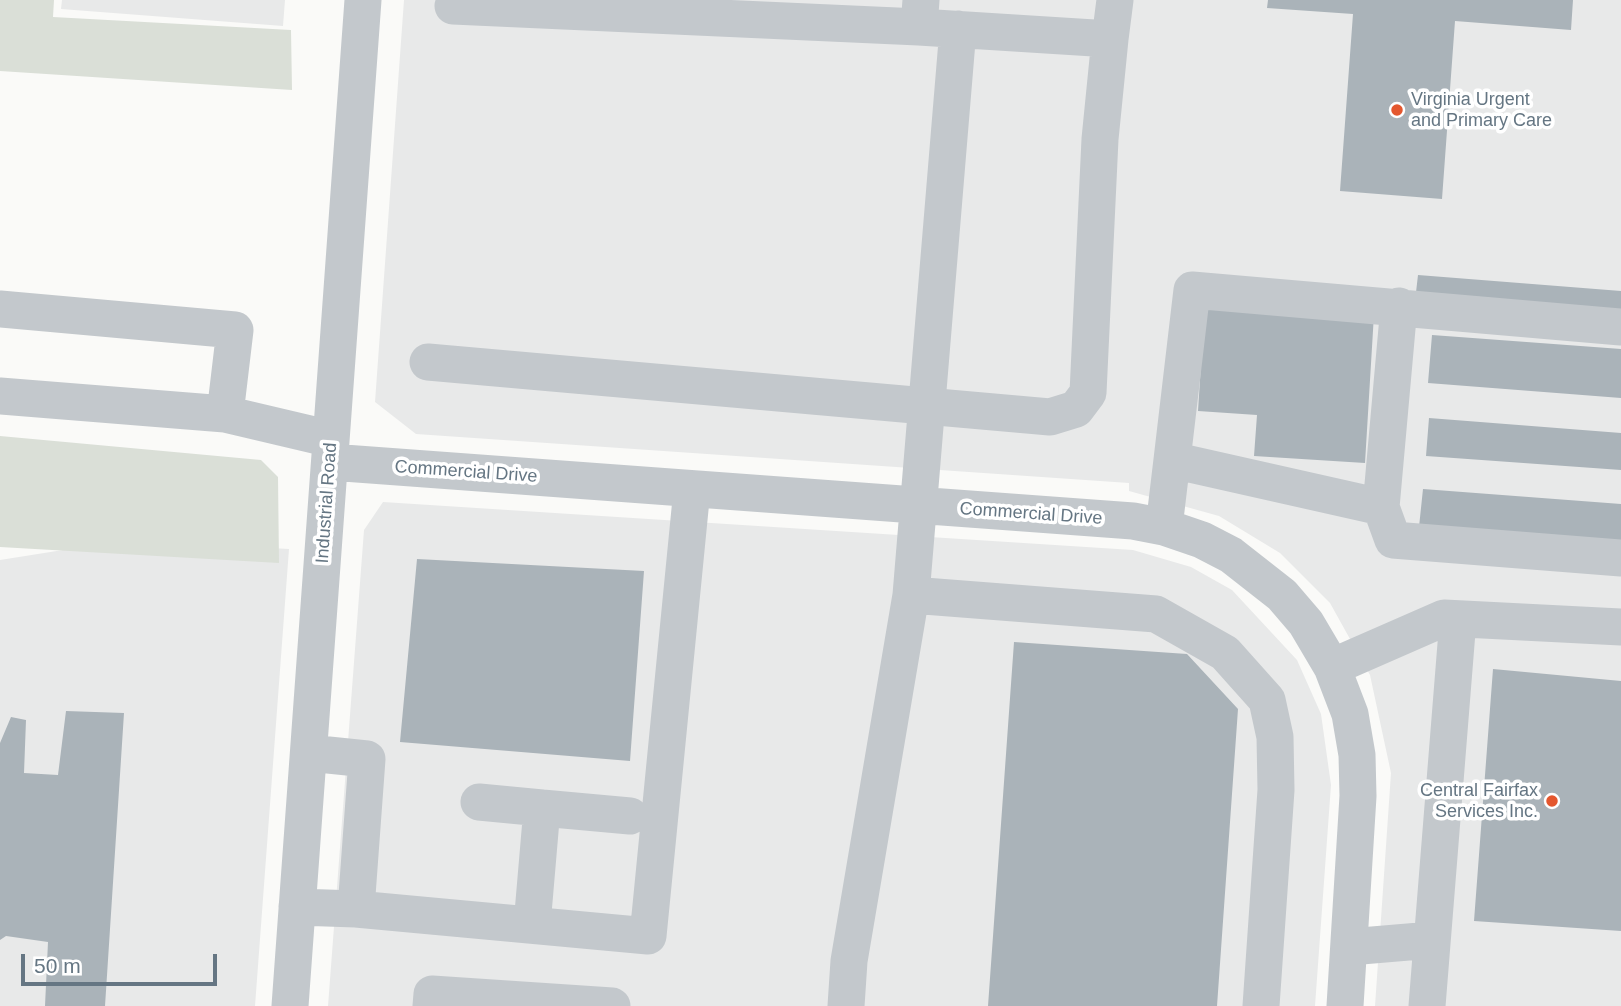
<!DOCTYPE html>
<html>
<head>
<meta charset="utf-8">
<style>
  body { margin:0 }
  #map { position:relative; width:1621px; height:1006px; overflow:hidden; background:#fafaf8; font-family:Helvetica,sans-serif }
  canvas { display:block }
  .scale { position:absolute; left:21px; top:954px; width:196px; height:32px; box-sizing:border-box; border:4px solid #657683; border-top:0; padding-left:9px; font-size:21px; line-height:24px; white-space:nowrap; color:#657683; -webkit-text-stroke:5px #fff; paint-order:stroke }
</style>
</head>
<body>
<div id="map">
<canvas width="1621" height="1006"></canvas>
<div class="scale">50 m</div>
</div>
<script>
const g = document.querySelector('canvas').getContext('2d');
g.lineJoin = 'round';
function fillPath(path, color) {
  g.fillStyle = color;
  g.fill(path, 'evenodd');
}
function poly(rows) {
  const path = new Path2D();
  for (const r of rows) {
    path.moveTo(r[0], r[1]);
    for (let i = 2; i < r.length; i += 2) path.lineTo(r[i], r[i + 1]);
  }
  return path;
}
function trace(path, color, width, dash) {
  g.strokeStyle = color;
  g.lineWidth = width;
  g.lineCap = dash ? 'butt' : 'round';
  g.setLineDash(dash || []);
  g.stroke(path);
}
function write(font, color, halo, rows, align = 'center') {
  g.font = font + ' Helvetica,sans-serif';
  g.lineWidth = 7;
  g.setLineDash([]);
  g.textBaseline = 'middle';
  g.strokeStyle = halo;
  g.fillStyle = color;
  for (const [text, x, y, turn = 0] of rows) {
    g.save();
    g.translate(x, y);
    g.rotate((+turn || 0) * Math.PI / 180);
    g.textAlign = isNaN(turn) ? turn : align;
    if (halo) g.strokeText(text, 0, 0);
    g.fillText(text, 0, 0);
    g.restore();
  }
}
fillPath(poly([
  [62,0,285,0,283,26,61,9],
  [404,0,1621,0,1621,1006,1375,1006,1391,773,1370,675,1330,603,1280,553,1219,516,1129,491,1129,483,416,434,375,402],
  [383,502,1133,550,1191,567,1232,590,1297,660,1321,714,1331,785,1315,1006,328,1006,364,530],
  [126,540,289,549,255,1006,0,1006,0,560]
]), '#e8e9e9');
fillPath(poly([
  [0,0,54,0,53,17,291,30,292,90,0,71],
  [0,436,261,460,278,477,279,563,0,547]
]), '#dadfd7');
fillPath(poly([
  [1268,0,1573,0,1571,30,1455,21,1442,199,1340,191,1353,14,1267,8],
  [1418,275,1621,291,1621,316,1415,301],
  [1205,302,1374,314,1365,463,1254,456,1257,415,1198,411],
  [1432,335,1621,349,1621,398,1428,383],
  [1429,418,1621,433,1621,470,1426,456],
  [1423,489,1621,504,1621,543,1419,527],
  [417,559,644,571,630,761,400,742],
  [1014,642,1187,654,1238,709,1217,1006,988,1006],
  [1493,669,1621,681,1621,931,1474,921],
  [66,711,124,713,105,1006,45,1006,48,942,6,936,0,940,0,743,11,717,26,720,24,773,58,775]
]), '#aab3b9');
trace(poly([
  [921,0,919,27,1110,39,1115,0],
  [453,6,919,27],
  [1399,306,1381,507,1393,540,1621,558],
  [0,309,235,330,225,414],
  [428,362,1050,417,1076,409,1088,393,1100,139,1110,39],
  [0,396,225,414,331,439],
  [330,462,1133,521,1164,527,1202,540,1231,555,1282,595,1306,623,1332,667,1350,714,1357,755,1358,796,1345,1006],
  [1381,507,1172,460,1192,290,1621,327],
  [1164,527,1172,460],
  [911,595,1156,614,1225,653,1267,700,1275,737,1276,790,1261,1006],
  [1332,667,1444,618,1621,627],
  [309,753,367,759,356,909],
  [479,802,542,808],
  [297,907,356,909,648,936,692,489],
  [532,925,542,808,630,816],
  [1349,947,1432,940],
  [290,1006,363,0],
  [431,1006,432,994,612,1006],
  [846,1006,849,961,911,595,958,29],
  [1427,1006,1458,619]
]), '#c3c8cc', 37);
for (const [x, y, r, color] of [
  [1397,110,7,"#e4572e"],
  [1552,801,7,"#e4572e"]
]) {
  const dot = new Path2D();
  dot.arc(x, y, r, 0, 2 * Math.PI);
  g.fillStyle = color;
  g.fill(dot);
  trace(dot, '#fff', 2.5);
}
write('18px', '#657683', '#fff', [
  ["Virginia Urgent",1411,100],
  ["and Primary Care",1411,121],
  ["Central Fairfax",1538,791,"right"],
  ["Services Inc.",1538,812,"right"]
], 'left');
write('18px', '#657683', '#fff', [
  ["Commercial Drive",466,472,4],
  ["Industrial Road",327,503,-86],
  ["Commercial Drive",1031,514,4]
]);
</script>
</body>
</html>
